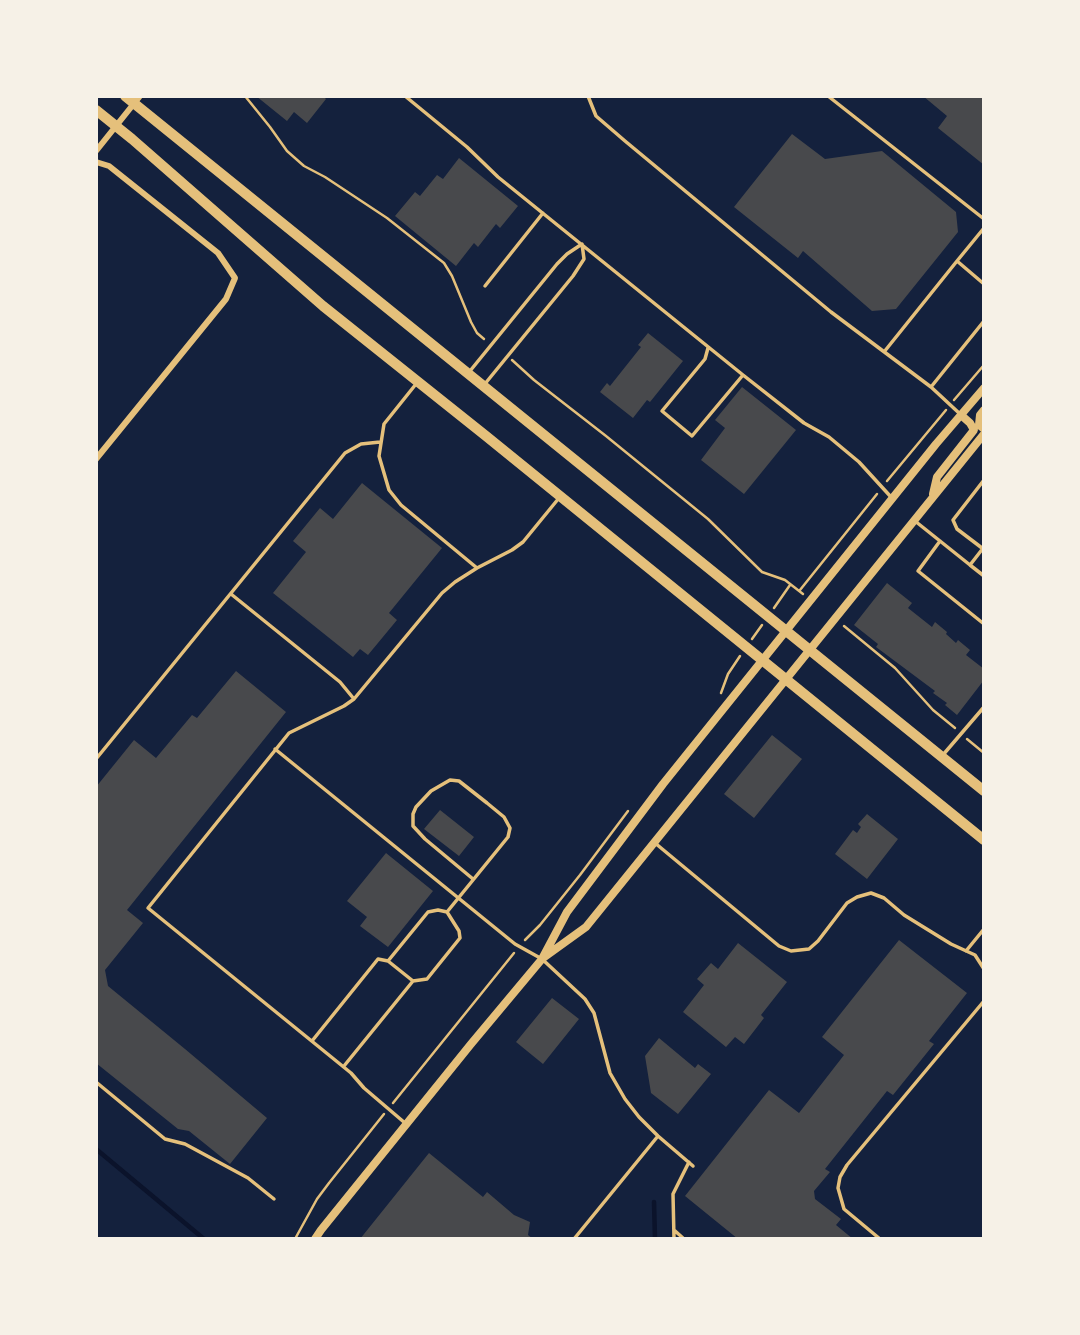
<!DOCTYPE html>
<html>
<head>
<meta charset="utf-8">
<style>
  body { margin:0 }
  #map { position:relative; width:1080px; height:1335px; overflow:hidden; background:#14213d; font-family:"Fira Sans Condensed",sans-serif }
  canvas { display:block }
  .frame { position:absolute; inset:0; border:98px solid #f6f1e7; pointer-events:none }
</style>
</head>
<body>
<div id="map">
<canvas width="1080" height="1335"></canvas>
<div class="frame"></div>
</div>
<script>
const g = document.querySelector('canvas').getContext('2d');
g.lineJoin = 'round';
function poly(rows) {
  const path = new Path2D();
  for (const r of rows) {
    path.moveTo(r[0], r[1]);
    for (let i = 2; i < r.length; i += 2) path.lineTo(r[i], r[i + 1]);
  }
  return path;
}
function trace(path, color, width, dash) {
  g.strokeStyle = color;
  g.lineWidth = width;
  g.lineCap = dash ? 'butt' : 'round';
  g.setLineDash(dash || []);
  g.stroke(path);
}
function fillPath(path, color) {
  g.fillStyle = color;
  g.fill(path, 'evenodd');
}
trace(poly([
  [96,1149,204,1239],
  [654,1202,655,1239]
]), '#0b132b', 4.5);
fillPath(poly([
  [256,96,323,96,326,99,307,123,294,112,287,121],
  [923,96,984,96,984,165,938,128,947,116],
  [792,134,825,159,882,151,956,212,958,232,896,309,872,311,803,251,798,258,734,207],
  [459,158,518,206,500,228,496,224,478,247,474,243,456,266,395,216,415,192,420,196,437,175,443,179],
  [648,333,683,361,650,402,647,400,633,418,600,392,607,383,610,386,641,347,638,345],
  [742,387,796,430,744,494,701,460,725,428,715,420],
  [362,483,442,548,389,613,397,620,368,655,360,649,353,657,273,593,306,552,293,541,320,508,333,519],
  [887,583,912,603,908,608,932,627,935,622,947,632,946,634,956,643,958,640,970,650,966,655,984,669,984,680,957,715,945,705,947,703,933,693,935,691,876,647,878,644,854,625],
  [236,671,286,712,127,910,143,923,105,970,108,986,185,1049,267,1118,230,1164,189,1131,178,1129,96,1063,96,787,134,740,156,758,192,715,197,718],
  [772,735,802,759,754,818,724,794],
  [440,810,474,837,459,856,424,829],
  [867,814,898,839,867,879,835,854,853,830,857,833,861,827,858,824],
  [386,853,433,891,388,947,360,926,367,917,347,901],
  [899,940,967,993,929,1041,934,1044,893,1095,887,1091,825,1169,830,1172,814,1191,815,1199,841,1219,836,1225,853,1239,738,1239,685,1196,769,1090,799,1113,844,1055,822,1037],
  [738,943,787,982,761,1015,764,1018,744,1044,735,1037,726,1047,683,1012,704,985,697,979,711,963,718,969],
  [552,998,579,1019,543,1064,516,1042],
  [659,1038,695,1068,698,1064,711,1074,678,1114,651,1093,645,1056],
  [429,1153,483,1197,487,1192,514,1215,530,1222,528,1235,533,1239,360,1239]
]), '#48494c');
trace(poly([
  [245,96,270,127,287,151,304,166,325,177,387,218,444,263,452,276,471,322,477,333,484,339],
  [512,360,534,380,606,436,708,519,762,572,785,580,803,594],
  [954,400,984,365],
  [887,481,946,410],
  [800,590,877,494],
  [774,608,790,585],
  [844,626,895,668,933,710,955,728],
  [752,639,762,625],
  [721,693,728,674,740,656],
  [967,739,984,753],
  [525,940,540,925,580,875,628,811],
  [393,1103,514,953],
  [295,1239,317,1199,329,1183,384,1114]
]), '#e5c07b', 2.5);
trace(poly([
  [405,96,467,147,498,177,743,375,804,423,829,437,859,462,891,497],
  [588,96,596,116,625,141,831,312,931,387,959,413],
  [828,96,984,219],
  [984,228,957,261,984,284],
  [485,286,543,213],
  [708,348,705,359,662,411,692,436,743,375],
  [884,352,957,261],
  [470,371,557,264,567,254,582,244,584,259,573,276,484,385],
  [416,384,384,424,379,456,389,490,401,505,477,568],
  [931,387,984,321],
  [915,521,970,565,984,547],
  [940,541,918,571,984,624],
  [982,548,957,529,953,520,984,480],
  [970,565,984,576],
  [231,594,340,682,354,699],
  [275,749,515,944,542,959,585,999,594,1013,610,1073,625,1099,639,1117,658,1136,693,1166],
  [942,756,984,707],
  [96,759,345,453,361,444,380,442],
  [655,843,779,946,791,951,809,949,818,941,847,903,857,897,871,893,884,898,904,915,951,944,975,955,984,969],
  [447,912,508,837,510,828,504,817,487,803,459,781,450,780,431,791,416,807,413,814,413,826,425,839,473,879],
  [966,951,984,929],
  [388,961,413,981],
  [312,1041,378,959,388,961,428,912,438,910,447,912,459,931,460,938,427,979,413,981,344,1066],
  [96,1082,165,1139,185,1144,248,1178,274,1199],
  [405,1123,364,1088,351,1073,148,908,289,733,344,706,354,699,442,593,455,582,477,568,512,550,523,542,559,498],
  [674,1230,684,1239],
  [574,1239,658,1136],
  [674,1239,673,1194,689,1162],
  [880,1239,844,1209,838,1188,840,1177,847,1165,984,1001]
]), '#e5c07b', 3.5);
trace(poly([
  [96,151,140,96],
  [96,162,109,166,218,253,235,278,226,299,96,459]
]), '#e5c07b', 6);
trace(poly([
  [984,410,980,415,979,425,984,429],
  [933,494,937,477,974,430,970,423,961,415],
  [543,958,586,927,984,434],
  [315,1239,321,1230,471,1044,542,959,567,912,663,784,936,444,984,388]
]), '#e5c07b', 8);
trace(poly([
  [125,96,984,791],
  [96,110,132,139,323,306,486,436,984,840]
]), '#e5c07b', 10);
</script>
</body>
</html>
